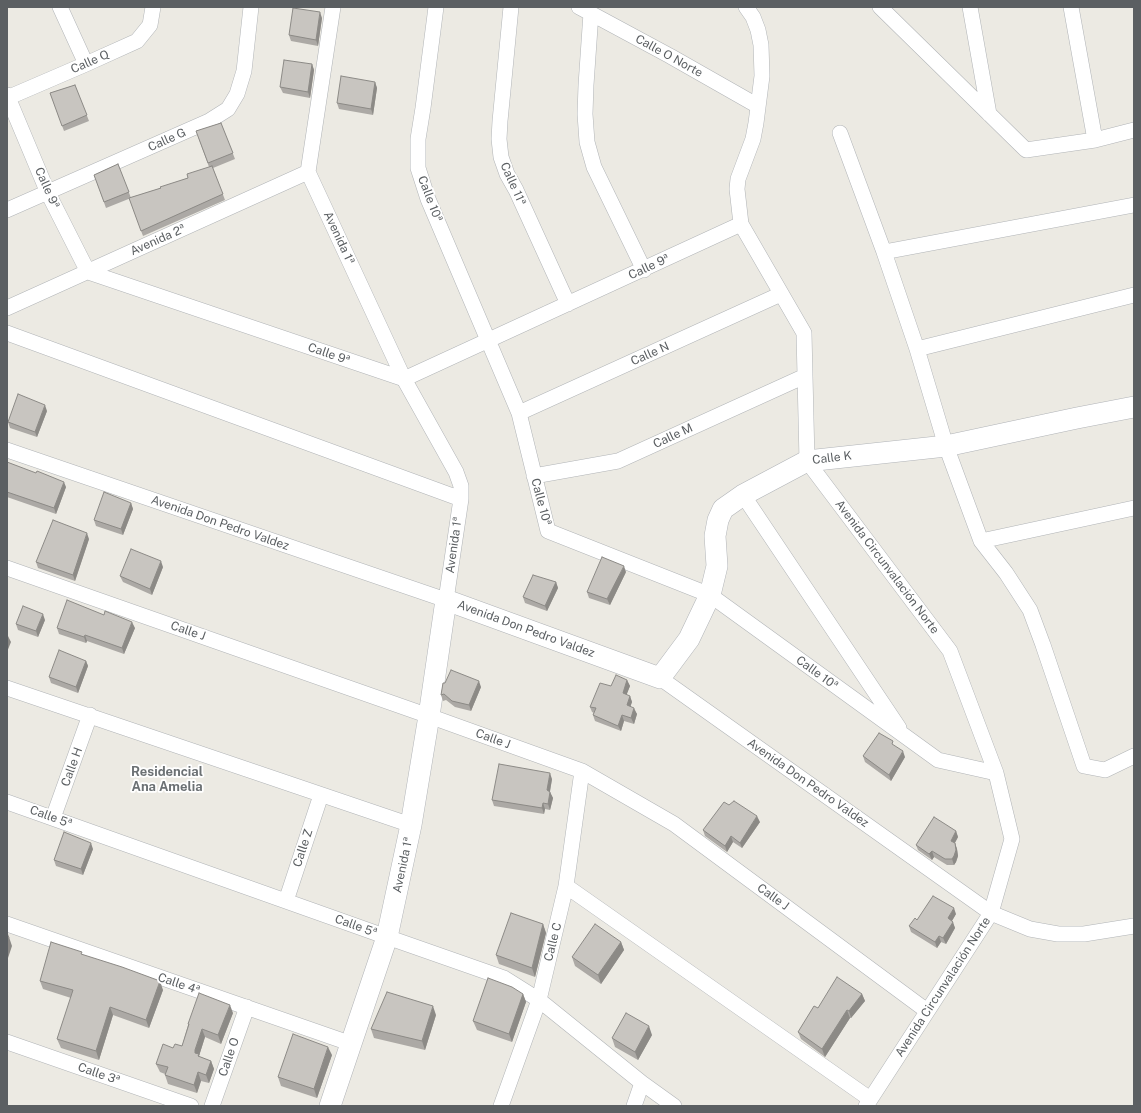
<!DOCTYPE html>
<html>
<head>
<meta charset="utf-8">
<style>
  body { margin:0 }
  #map { position:relative; width:1141px; height:1113px; overflow:hidden; background:#eceae3; font-family:"Public Sans",sans-serif }
  canvas { display:block }
  .frame { position:absolute; inset:0; border:8px solid #5b5f62; pointer-events:none }
</style>
</head>
<body>
<div id="map">
<canvas width="1141" height="1113"></canvas>
<div class="frame"></div>
</div>
<script>
const g = document.querySelector('canvas').getContext('2d');
g.lineJoin = 'round';
function poly(rows) {
  const path = new Path2D();
  for (const r of rows) {
    path.moveTo(r[0], r[1]);
    for (let i = 2; i < r.length; i += 2) path.lineTo(r[i], r[i + 1]);
  }
  return path;
}
function trace(path, color, width, dash) {
  g.strokeStyle = color;
  g.lineWidth = width;
  g.lineCap = dash ? 'butt' : 'round';
  g.setLineDash(dash || []);
  g.stroke(path);
}
function fillPath(path, color) {
  g.fillStyle = color;
  g.fill(path, 'evenodd');
}
function write(font, color, halo, rows, align = 'center') {
  g.font = font + ' "Public Sans",sans-serif';
  g.lineWidth = 3.5;
  g.setLineDash([]);
  g.textBaseline = 'middle';
  g.strokeStyle = halo;
  g.fillStyle = color;
  for (const [text, x, y, turn = 0] of rows) {
    g.save();
    g.translate(x, y);
    g.rotate((+turn || 0) * Math.PI / 180);
    g.textAlign = isNaN(turn) ? turn : align;
    if (halo) g.strokeText(text, 0, 0);
    g.fillText(text, 0, 0);
    g.restore();
  }
}
const street = poly([
  [60,7,86,64],
  [436,7,423,108,418,139,418,168,428,199,519,413,548,531,710,595,938,760,996,773],
  [511,7,500,121,499,139,501,157,507,174,516,190,568,304],
  [579,7,670,56,758,106],
  [746,7,753,17,758,30,761,45,762,76,756,123,753,139,738,179,737,189,741,224,804,333,807,461,950,651,996,773,1012,839,991,913,866,1106],
  [880,7,1026,150,1095,140,1134,130],
  [970,7,989,114],
  [1071,7,1095,140],
  [591,13,586,85,585,114,587,142,594,167,644,270],
  [7,95,48,193,88,272,404,379,741,224],
  [7,98,86,64,137,41,150,25,153,7],
  [840,133,884,252,917,349],
  [7,210,209,121,228,109,237,94,244,71,251,7],
  [884,252,1134,205],
  [1134,295,917,349,946,446,981,541,1006,573,1030,610,1043,645,1084,766,1105,770,1134,756],
  [7,308,308,172],
  [7,333,461,499],
  [519,413,781,294],
  [7,450,446,600,461,499,461,486,456,472,404,379,308,172,333,7],
  [534,476,618,461,805,376],
  [743,495,899,728],
  [981,541,1134,508],
  [7,568,429,716,582,771,674,824,927,1011],
  [660,678,991,913,1030,929,1058,934,1084,934,1134,926],
  [7,688,411,825],
  [7,802,387,937,504,978,539,1000,642,1083,674,1106],
  [53,818,90,715],
  [566,886,870,1099],
  [286,901,321,795],
  [7,924,352,1044],
  [7,1042,191,1106],
  [212,1106,247,1007],
  [501,1106,539,1000,566,886,582,771],
  [634,1106,642,1083]
]);
const secondary = poly([
  [330,1106,387,937,411,825,429,716,446,600,660,678,689,639,710,595,717,566,715,536,718,520,723,509,743,495,807,461,946,446,1077,418,1134,407]
]);
trace(street, '#b1b4b7', 16);
trace(secondary, '#b0b3b7', 22);
trace(street, '#fff', 15);
trace(secondary, '#fff', 21);
fillPath(poly([
  [322,18,318,46,291,41,289,35],
  [312,64,314,70,310,98,283,93,280,87],
  [375,82,377,88,373,115,339,109,337,103],
  [75,85,89,121,64,131,50,93],
  [221,123,235,159,213,168,225,200,143,236,129,198,161,188,188,178,209,167,196,131],
  [118,164,131,198,106,208,94,175],
  [47,411,37,437,10,428,8,422],
  [7,462,66,487,56,514,7,497],
  [131,503,133,509,123,535,96,526,94,520],
  [89,539,75,581,38,568,36,562],
  [163,567,152,595,123,582,120,576],
  [626,572,610,605,589,598,587,592],
  [556,582,558,588,547,611,525,603,523,597],
  [45,620,38,637,18,630,16,624],
  [57,628,135,628,124,654,87,641,86,643,59,634],
  [86,661,88,666,78,693,51,683,49,677],
  [627,680,630,686,626,695,630,696,632,702,630,706,637,714,634,724,624,721,621,731,595,721,593,715,594,713,592,712,590,707,611,686],
  [443,683,481,687,471,711,455,707,446,700,443,701,441,695],
  [863,756,905,757,891,781,865,762],
  [552,779,550,792,553,798,550,810,545,809,544,814,494,806,492,800],
  [760,822,742,848,733,842,727,852,705,836,703,830],
  [956,831,958,837,955,843,957,849,958,856,956,862,954,865,947,865,934,857,932,860,918,850,916,845],
  [93,849,83,875,56,866,54,860],
  [956,914,952,921,955,928,946,944,941,942,937,948,911,932,909,926,917,920],
  [543,924,546,933,535,977,499,964,496,955],
  [621,942,624,950,601,984,575,966,572,957],
  [83,955,163,990,149,1028,113,1015,99,1060,61,1048,57,1039,71,998,43,989,40,981],
  [523,994,526,1002,512,1042,477,1030,473,1021],
  [862,994,865,1001,851,1018,850,1018,825,1057,801,1039,798,1032,818,1008],
  [233,1013,221,1044,205,1037,199,1056,200,1057,211,1061,214,1069,209,1083,201,1081,197,1093,168,1084,165,1075,165,1074,160,1072,156,1064,173,1048,182,1046,188,1025,188,1024],
  [436,1015,425,1050,374,1038,371,1029],
  [652,1035,638,1060,615,1047,612,1038],
  [332,1055,317,1098,281,1086,278,1077]
]), '#aca9a5');
fillPath(poly([
  [320,12,322,18,318,46,316,40],
  [312,64,314,70,310,98,308,92],
  [375,82,377,88,373,115,371,109],
  [45,405,47,411,37,437,35,432],
  [64,482,66,487,56,514,54,508],
  [131,503,133,509,123,535,121,529],
  [87,533,89,539,75,581,73,575],
  [161,561,163,567,152,595,150,589],
  [624,566,626,572,610,605,607,599],
  [556,582,558,588,547,611,545,606],
  [43,614,45,620,38,637,36,631],
  [132,622,135,628,124,654,122,648],
  [85,635,87,641,86,643,84,637],
  [8,636,11,642,7,652,7,640],
  [86,661,88,666,78,693,76,687],
  [627,680,630,686,625,699,623,693],
  [479,681,481,687,471,711,469,705],
  [630,696,632,702,629,711,627,705],
  [634,708,637,714,634,724,631,718],
  [622,715,624,721,621,731,618,726],
  [903,751,905,757,891,781,889,775],
  [550,773,552,779,549,796,547,790],
  [550,792,553,798,550,810,548,804],
  [543,803,545,809,544,814,542,808],
  [757,816,760,822,742,848,740,843],
  [956,831,958,837,953,846,951,841],
  [731,836,733,842,727,852,725,846],
  [91,843,93,849,83,875,81,869],
  [955,843,957,849,958,856,956,862,954,865,952,859],
  [932,851,934,857,932,860,929,854],
  [954,908,956,914,950,924,948,918],
  [953,922,955,928,946,944,943,938],
  [543,924,546,933,535,977,532,968],
  [7,931,12,946,7,961],
  [939,936,941,942,937,948,935,942],
  [621,942,624,950,601,984,598,975],
  [160,981,163,990,149,1028,146,1020],
  [523,994,526,1002,512,1042,509,1034],
  [862,994,865,1001,851,1018,849,1011],
  [230,1005,233,1013,221,1044,218,1035],
  [433,1006,436,1015,425,1050,422,1041],
  [110,1007,113,1015,99,1060,96,1051],
  [847,1010,850,1018,825,1057,822,1049],
  [649,1026,652,1035,638,1060,635,1052],
  [202,1029,205,1037,199,1056,202,1062,195,1053,195,1050],
  [328,1047,332,1055,317,1098,314,1089],
  [211,1061,214,1069,209,1083,206,1075],
  [198,1072,201,1081,197,1093,194,1085]
]), '#8c8a86');
const building = poly([
  [293,8,320,12,316,40,289,35,293,8],
  [284,60,312,64,308,92,280,87,284,60],
  [341,76,375,82,371,109,337,103,341,76],
  [75,85,87,115,62,126,50,93,75,85],
  [221,123,233,153,208,163,196,131,221,123],
  [118,164,129,192,104,202,94,175,118,164],
  [212,166,223,194,141,231,129,198,161,188,160,187,188,178,187,174,212,166],
  [18,394,45,405,35,432,8,422,18,394],
  [7,462,36,473,37,471,64,482,54,508,7,492,7,462],
  [104,492,131,503,121,529,94,520,104,492],
  [53,520,87,533,73,575,36,562,53,520],
  [131,549,161,561,150,589,120,576,131,549],
  [602,557,624,566,607,599,587,592,602,557],
  [533,575,556,582,545,606,523,597,533,575],
  [67,600,104,615,105,611,132,622,122,648,85,635,84,637,57,628,67,600],
  [23,606,43,614,36,631,16,624,23,606],
  [59,650,86,661,76,687,49,677,59,650],
  [451,670,479,681,469,705,452,701,444,694,441,695,443,683,445,683,451,670],
  [616,675,627,680,623,693,630,696,627,705,634,708,631,718,622,715,618,726,593,715,596,708,590,707,600,683,611,686,616,675],
  [879,733,893,741,892,744,903,751,889,775,863,756,879,733],
  [499,764,550,773,547,790,550,792,548,804,543,803,542,808,492,800,499,764],
  [734,801,757,816,740,843,731,836,725,846,703,830,724,802,729,805,734,801],
  [934,817,956,831,951,841,955,843,956,850,954,856,952,859,945,859,932,851,929,854,916,845,934,817],
  [64,832,91,843,81,869,54,860,64,832],
  [933,896,954,908,948,918,953,922,943,938,939,936,935,942,909,926,915,918,917,920,933,896],
  [511,913,543,924,532,968,496,955,511,913],
  [595,924,621,942,598,975,572,957,595,924],
  [7,936,9,937,7,943,7,936],
  [51,942,82,952,81,954,122,967,160,981,146,1020,110,1007,96,1051,57,1039,73,990,40,981,51,942],
  [837,977,862,994,849,1011,847,1010,822,1049,798,1032,814,1006,818,1008,837,977],
  [488,978,512,987,523,994,509,1034,473,1021,488,978],
  [387,992,433,1006,422,1041,371,1029,387,992],
  [199,993,230,1005,218,1035,202,1029,195,1050,195,1053,199,1054,198,1056,211,1061,206,1075,198,1072,194,1085,165,1075,168,1067,156,1064,163,1044,173,1048,175,1044,182,1046,189,1024,188,1024,199,993],
  [626,1013,649,1026,635,1052,612,1038,626,1013],
  [293,1034,328,1047,314,1089,278,1077,293,1034]
]);
fillPath(building, '#c8c5c0');
trace(building, '#8c8a86', 1);
write('12px', '#5b5f62', '#fff', [
  ["Calle O Norte",669,56,29],
  ["Calle Q",90,62,-24],
  ["Calle G",167,140,-24],
  ["Calle 11ª",513,184,66],
  ["Calle 9ª",47,188,66],
  ["Calle 10ª",430,199,69],
  ["Avenida 1ª",339,238,65],
  ["Avenida 2ª",158,240,-24],
  ["Calle 9ª",649,267,-25],
  ["Calle 9ª",329,354,19],
  ["Calle N",650,354,-24],
  ["Calle M",673,436,-25],
  ["Calle K",832,458,-7],
  ["Calle 10ª",541,502,75],
  ["Avenida Don Pedro Valdez",220,523,19],
  ["Avenida 1ª",454,545,-82],
  ["Avenida Circunvalación Norte",887,567,53],
  ["Avenida Don Pedro Valdez",526,629,20],
  ["Calle J",188,631,19],
  ["Calle 10ª",817,673,36],
  ["Calle J",493,739,20],
  ["Calle H",72,767,-70],
  ["Avenida Don Pedro Valdez",808,783,35],
  ["Calle 5ª",51,817,20],
  ["Calle Z",303,848,-72],
  ["Avenida 1ª",403,865,-78],
  ["Calle J",773,897,36],
  ["Calle 5ª",356,926,20],
  ["Calle C",553,942,-76],
  ["Calle 4ª",179,984,19],
  ["Avenida Circunvalación Norte",943,987,-57],
  ["Calle O",229,1057,-71],
  ["Calle 3ª",99,1074,19]
]);
write('bold 13px', '#6c7174', '#fff', [
  ["Residencial",167,772],
  ["Ana Amelia",167,787]
]);
</script>
</body>
</html>
